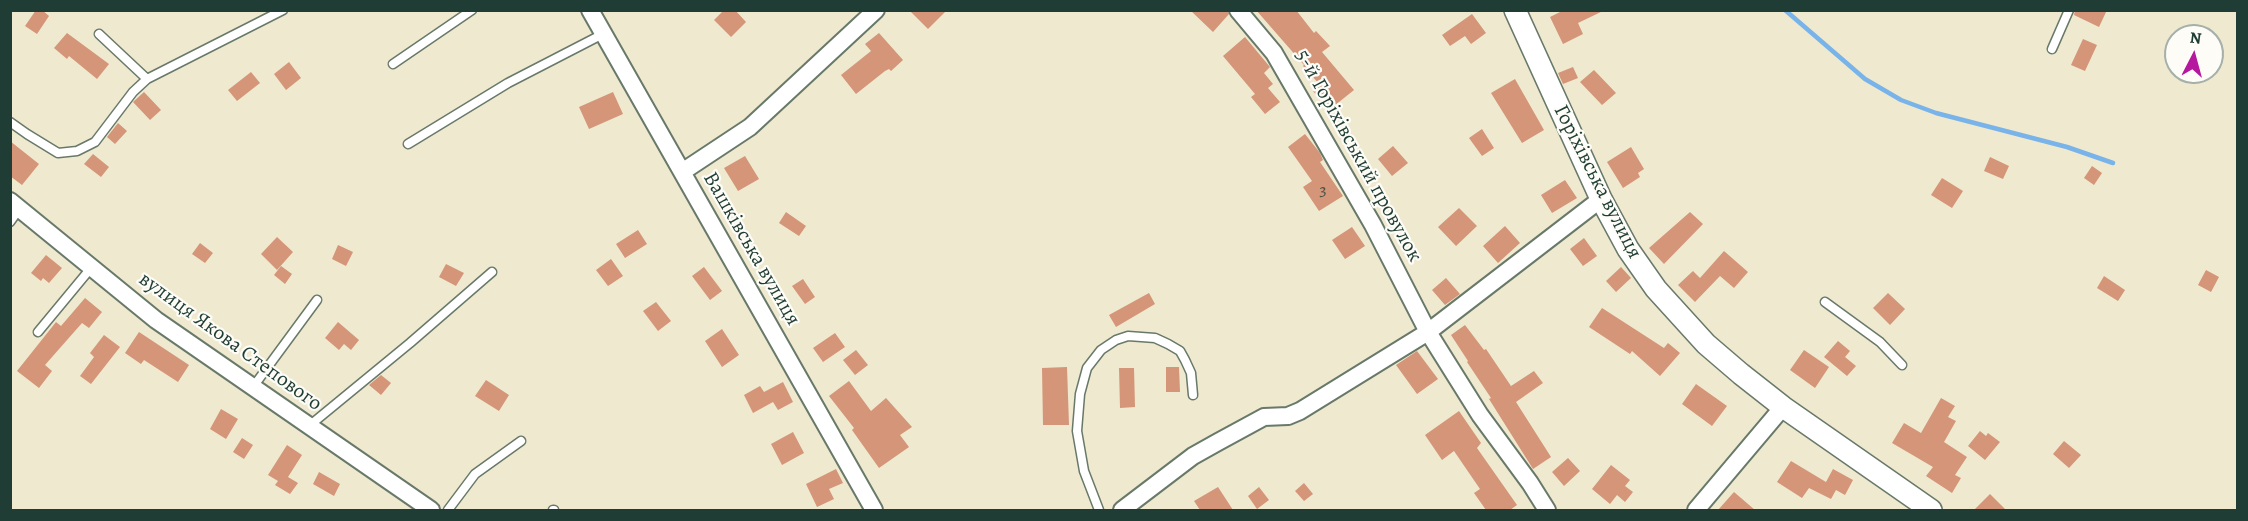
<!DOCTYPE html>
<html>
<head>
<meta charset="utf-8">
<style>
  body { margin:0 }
  #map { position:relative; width:2248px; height:521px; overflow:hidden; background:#efe9cf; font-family:Alegreya,serif }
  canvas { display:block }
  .frame { position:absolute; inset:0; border:12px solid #1f3d34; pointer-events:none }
  .north { position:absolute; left:2164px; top:24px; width:60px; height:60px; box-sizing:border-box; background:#fdfcf7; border:2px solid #a4b0a9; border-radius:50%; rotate:6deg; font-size:16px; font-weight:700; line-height:24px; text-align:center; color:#1f3d34 }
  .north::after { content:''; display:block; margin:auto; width:21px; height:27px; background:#b5179e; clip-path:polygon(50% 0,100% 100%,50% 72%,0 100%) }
</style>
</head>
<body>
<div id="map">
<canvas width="2248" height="521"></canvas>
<div class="frame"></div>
<div class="north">N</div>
</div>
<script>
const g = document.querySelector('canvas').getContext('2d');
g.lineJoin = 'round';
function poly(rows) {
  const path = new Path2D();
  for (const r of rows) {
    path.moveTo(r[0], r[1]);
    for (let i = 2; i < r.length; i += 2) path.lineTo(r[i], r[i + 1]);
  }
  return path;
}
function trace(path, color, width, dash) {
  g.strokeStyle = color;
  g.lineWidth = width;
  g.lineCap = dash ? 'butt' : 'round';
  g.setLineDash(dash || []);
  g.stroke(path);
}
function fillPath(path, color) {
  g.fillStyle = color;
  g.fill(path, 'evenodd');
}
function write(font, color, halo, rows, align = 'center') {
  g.font = font + ' Alegreya,serif';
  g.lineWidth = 4.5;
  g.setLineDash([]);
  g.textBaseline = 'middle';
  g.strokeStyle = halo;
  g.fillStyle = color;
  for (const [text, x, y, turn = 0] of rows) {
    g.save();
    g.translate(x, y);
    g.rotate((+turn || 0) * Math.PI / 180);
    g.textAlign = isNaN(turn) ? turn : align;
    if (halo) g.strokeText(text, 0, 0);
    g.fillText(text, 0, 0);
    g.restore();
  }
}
trace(poly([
  [1785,10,1865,79,1901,100,1936,113,2067,147,2113,163]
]), '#78b3e9', 4.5);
fillPath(poly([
  [36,10,42,10,49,16,37,34,25,26],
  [724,10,735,10,746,22,731,37,714,20],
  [909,10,947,10,928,29],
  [1190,10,1228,10,1229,14,1213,32],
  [1256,10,1296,10,1314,33,1316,31,1330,46,1322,52,1354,90,1329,110,1313,91,1320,85,1303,66,1304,65],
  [1564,10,1605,10,1578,23,1583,34,1563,44,1550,17],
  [2075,10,2107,10,2099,27,2074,15],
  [1472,14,1486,33,1471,44,1465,36,1450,46,1442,35],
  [67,33,109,64,97,79,69,56,67,59,54,48],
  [879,33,903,60,891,71,889,69,885,71,856,94,841,75,871,51,865,44],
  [1245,37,1270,67,1264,73,1273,84,1268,88,1280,102,1265,114,1251,97,1255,94,1223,56],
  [2083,39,2097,45,2085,71,2071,65],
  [289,62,301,78,286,90,274,74],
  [1573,67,1578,78,1563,84,1558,73],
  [1594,70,1616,93,1602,105,1580,82],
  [251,72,260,83,237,101,228,90],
  [1515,79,1544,130,1522,143,1491,93],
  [144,92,161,110,150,120,133,102],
  [613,92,623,114,589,129,579,107],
  [118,123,127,131,115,144,107,137],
  [1482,129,1494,148,1482,156,1469,138],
  [1305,134,1320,153,1323,160,1320,162,1343,196,1319,211,1303,187,1312,181,1288,147],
  [10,141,39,164,22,185,10,176],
  [1393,146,1408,163,1392,176,1378,159],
  [1631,147,1644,169,1638,173,1640,177,1623,188,1607,162],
  [93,154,109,167,101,177,84,164],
  [745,156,759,179,738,191,724,168],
  [1990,157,2009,166,2003,179,1984,171],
  [2092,166,2102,173,2094,185,2084,178],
  [1942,178,1963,191,1952,208,1931,195],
  [1565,180,1577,198,1552,213,1541,195],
  [1459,208,1477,226,1456,246,1438,227],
  [786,212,806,226,799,236,779,223],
  [1690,212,1703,224,1664,264,1649,248],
  [1505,226,1520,243,1498,263,1483,246],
  [1352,227,1365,246,1345,259,1332,240],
  [638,230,647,244,625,258,616,244],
  [277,237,293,252,277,270,261,254],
  [1584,238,1597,256,1583,266,1570,249],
  [200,243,213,253,205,263,192,254],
  [338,245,353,252,346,266,332,259],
  [1724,251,1748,272,1734,288,1720,276,1695,302,1678,285,1693,271,1700,278],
  [46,255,62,268,49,283,43,278,41,281,31,273],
  [611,259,623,276,608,286,596,270],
  [446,264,464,273,456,286,439,277],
  [281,266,292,274,285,284,274,275],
  [704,267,722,291,710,300,692,276],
  [1621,267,1631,278,1616,292,1606,281],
  [2206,270,2219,277,2211,292,2198,285],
  [2104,276,2125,290,2118,301,2097,288],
  [1446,278,1460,294,1445,305,1432,290],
  [803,279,815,297,805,304,792,286],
  [1149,293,1155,304,1116,327,1109,315],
  [1888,293,1905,309,1890,325,1873,308],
  [85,298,102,312,89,328,82,323,45,365,52,371,39,388,17,371,56,322,61,326],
  [656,302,671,321,658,331,643,311],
  [1602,308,1664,348,1668,343,1680,353,1660,376,1632,351,1630,354,1589,327],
  [338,322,359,340,351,350,344,344,339,350,325,338],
  [1465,325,1484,350,1486,349,1511,386,1534,371,1543,383,1516,402,1551,457,1533,469,1489,399,1491,398,1467,362,1468,361,1451,335],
  [722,329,739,355,722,367,705,341],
  [139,332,189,365,178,382,144,360,141,364,125,353],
  [835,333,845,347,823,362,813,348],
  [104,335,120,347,91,384,80,376,94,357,90,353],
  [1838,341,1850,351,1845,357,1856,366,1847,376,1824,357],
  [856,350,868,365,855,375,843,360],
  [1804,350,1829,367,1815,388,1790,370],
  [1417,351,1438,379,1417,394,1396,365],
  [1067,367,1069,425,1043,425,1042,368],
  [1166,367,1179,367,1180,392,1166,392],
  [1119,368,1134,368,1135,407,1120,408],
  [381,375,391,383,381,395,369,385],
  [486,380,509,395,499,411,475,396],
  [849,381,871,411,886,398,912,427,900,435,909,447,879,468,852,430,854,428,829,396],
  [783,382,793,402,778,410,773,402,753,413,744,395,760,386,764,392],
  [1696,384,1727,406,1712,426,1682,404],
  [1941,398,1955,406,1948,417,1956,421,1944,442,1967,457,1955,475,1961,478,1952,493,1926,476,1933,467,1892,443,1904,423,1921,433],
  [221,409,238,419,226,439,210,429],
  [1459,411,1481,443,1477,448,1517,505,1510,510,1486,510,1474,493,1480,489,1454,451,1442,460,1425,435],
  [1980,431,1986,436,1988,433,2000,442,1985,460,1968,446],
  [793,432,804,453,782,465,771,444],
  [242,438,253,445,244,459,233,452],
  [2064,441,2081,455,2069,468,2053,454],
  [287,445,302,455,288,477,298,483,290,494,275,485,278,481,268,475],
  [1568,458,1580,471,1564,486,1552,472],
  [1791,461,1826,482,1833,469,1853,480,1845,495,1836,490,1831,499,1809,488,1802,498,1777,482],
  [1611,465,1630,480,1625,486,1633,492,1625,502,1617,495,1610,504,1592,489],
  [836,469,843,483,829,489,834,499,817,507,806,484],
  [319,472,340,484,334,496,313,484],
  [1304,483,1313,494,1304,501,1295,491],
  [1218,487,1233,510,1200,510,1194,501],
  [1259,487,1269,500,1257,509,1248,496],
  [1734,492,1755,510,1718,510],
  [1990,494,2006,510,1974,510]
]), '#d49579');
const service = poly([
  [99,34,147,79],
  [2052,49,2069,10],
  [393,64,472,10],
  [10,122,27,134,58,153,77,151,95,142,133,92,147,79,283,10],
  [408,144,508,83,603,34],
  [10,222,20,208],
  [1825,302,1880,342,1902,365],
  [38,332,91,268],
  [253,387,317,300],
  [309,426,410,343,492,272],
  [448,510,475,474,521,441],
  [553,510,554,510],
  [1099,510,1084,471,1077,431,1080,394,1087,368,1101,350,1116,340,1128,336,1155,338,1168,344,1180,351,1185,360,1191,373,1193,395]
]);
const minor = poly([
  [590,10,874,510],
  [1238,10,1274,53,1373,225,1428,332,1480,415,1530,483,1547,510],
  [682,172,750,127,876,10],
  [10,201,156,320,431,510],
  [1122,510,1193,456,1218,442,1264,417,1288,416,1300,411,1428,332,1601,199],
  [1696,510,1783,407]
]);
const tertiary = poly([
  [1515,10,1601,199,1628,249,1656,289,1706,344,1741,374,1783,407,1931,510]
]);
trace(service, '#68796a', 11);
trace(minor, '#68796a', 20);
trace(tertiary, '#68796a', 24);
trace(service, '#fff', 8);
trace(minor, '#fff', 16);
trace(tertiary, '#fff', 21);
write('18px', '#4c5345', null, [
  ["3",1323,191]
]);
write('21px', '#1f3d34', '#fdfcf7', [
  ["5-й Горіхівський провулок",1358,156,61],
  ["Горіхівська вулиця",1597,182,63],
  ["Вашківська вулиця",751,249,60],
  ["вулиця Якова Степового",230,342,36]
]);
</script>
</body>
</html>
